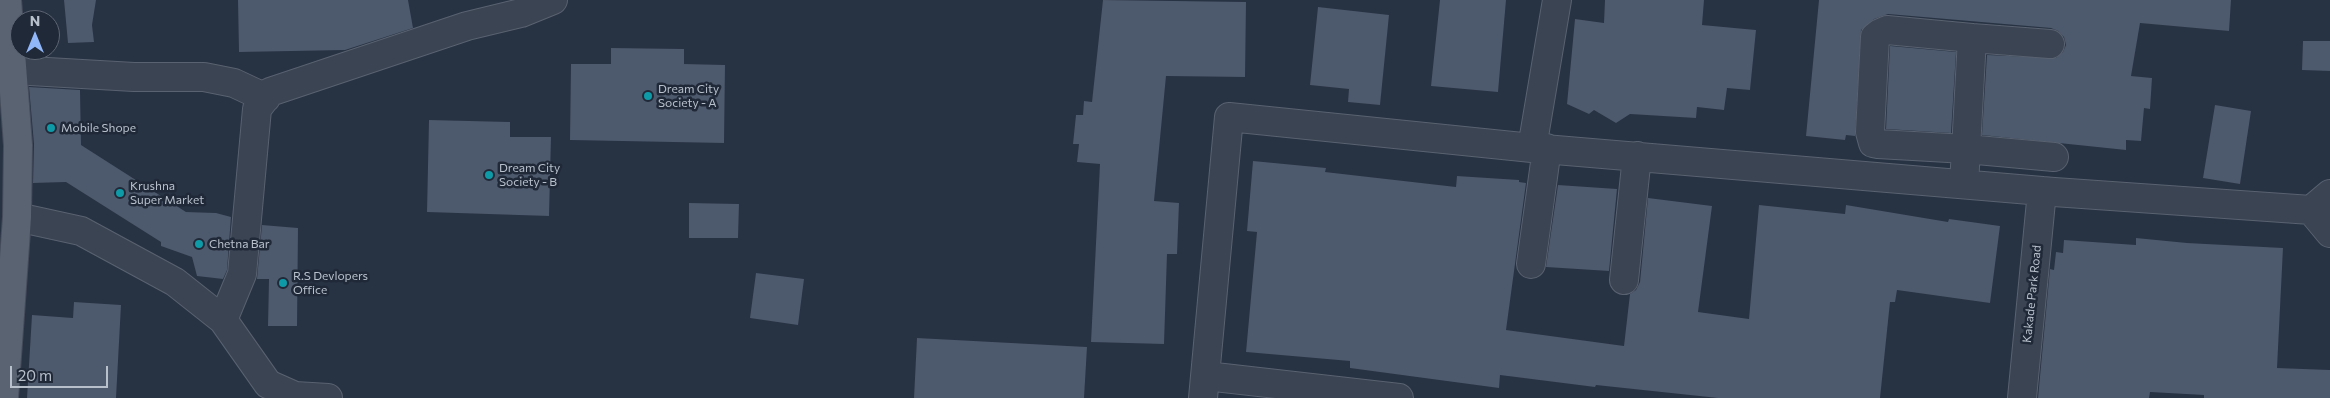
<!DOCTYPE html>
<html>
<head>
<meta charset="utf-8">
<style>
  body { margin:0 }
  #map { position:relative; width:2330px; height:398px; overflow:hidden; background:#273243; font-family:Commissioner,sans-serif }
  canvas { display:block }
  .north { position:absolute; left:10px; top:10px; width:50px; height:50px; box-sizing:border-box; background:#202938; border:1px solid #5d6573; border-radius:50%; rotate:0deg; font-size:14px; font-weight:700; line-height:20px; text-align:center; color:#b8c0cc }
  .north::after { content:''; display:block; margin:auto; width:18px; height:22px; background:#91b7f8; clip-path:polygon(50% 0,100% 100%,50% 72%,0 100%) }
  .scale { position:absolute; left:10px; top:366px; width:98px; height:22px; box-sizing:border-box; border:2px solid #b8c0cc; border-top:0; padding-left:6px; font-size:15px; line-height:18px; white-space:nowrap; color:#b8c0cc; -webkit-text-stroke:4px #202938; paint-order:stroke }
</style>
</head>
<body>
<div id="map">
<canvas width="2330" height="398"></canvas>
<div class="north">N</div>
<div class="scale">20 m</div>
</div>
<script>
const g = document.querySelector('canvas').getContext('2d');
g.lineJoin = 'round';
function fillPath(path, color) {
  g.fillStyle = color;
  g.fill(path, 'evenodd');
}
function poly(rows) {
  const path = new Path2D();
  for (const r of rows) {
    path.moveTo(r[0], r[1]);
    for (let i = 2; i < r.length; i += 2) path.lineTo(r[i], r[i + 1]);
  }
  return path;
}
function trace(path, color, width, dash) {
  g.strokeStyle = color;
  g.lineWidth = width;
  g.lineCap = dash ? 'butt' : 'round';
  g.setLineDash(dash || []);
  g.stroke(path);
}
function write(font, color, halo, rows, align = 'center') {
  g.font = font + ' Commissioner,sans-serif';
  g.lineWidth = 5;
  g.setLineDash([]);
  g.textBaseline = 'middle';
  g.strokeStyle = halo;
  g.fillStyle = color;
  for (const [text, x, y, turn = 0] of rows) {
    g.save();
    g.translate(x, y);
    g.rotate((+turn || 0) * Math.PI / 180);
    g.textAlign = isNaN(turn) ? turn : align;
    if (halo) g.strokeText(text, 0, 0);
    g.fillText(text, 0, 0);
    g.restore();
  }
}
fillPath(poly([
  [64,0,96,0,92,25,94,42,68,43],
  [238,0,408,0,413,28,345,50,239,52],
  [1103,0,1246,2,1245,77,1166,76,1154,201,1179,203,1177,254,1167,254,1164,344,1091,342,1100,164,1077,162,1079,144,1073,144,1076,115,1083,115,1084,101,1092,102],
  [1440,0,1506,0,1498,92,1431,86],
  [1605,0,1704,0,1702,25,1756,30,1750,90,1727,88,1724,110,1697,107,1696,118,1630,114,1616,123,1594,110,1589,114,1567,104,1575,19,1604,23],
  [1819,0,2231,0,2229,31,2140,23,2131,76,2152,78,2150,109,2144,108,2141,141,2126,140,2126,150,1982,135,1987,55,2056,58,2063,52,2066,45,2064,37,2058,31,2051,28,1888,14,1874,19,1861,30,1855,136,1846,135,1845,140,1806,136],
  [1318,7,1389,15,1380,105,1348,102,1349,89,1310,85],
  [2303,41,2330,41,2330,71,2302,70],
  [1890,46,1956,52,1951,133,1886,129],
  [611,48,684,49,684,64,725,65,724,143,570,140,571,64,611,64],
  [29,87,80,90,81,145,186,212,216,213,231,217,227,270,223,279,197,276,192,257,161,246,161,242,66,182,33,183,34,144],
  [2215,105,2251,111,2240,184,2203,178],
  [429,120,510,122,510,137,551,137,549,216,427,212],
  [1253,161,1326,168,1325,172,1456,187,1457,176,1519,180,1519,182,1526,183,1506,330,1624,346,1630,294,1636,290,1640,282,1648,198,1712,206,1698,312,1749,319,1759,205,1845,214,1846,205,1948,222,1949,219,2000,226,1990,303,1897,290,1895,302,1890,302,1880,398,1718,398,1596,385,1595,387,1500,375,1499,388,1350,368,1350,361,1246,352,1257,232,1247,231],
  [1558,185,1617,189,1609,271,1546,267],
  [689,203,739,204,738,238,689,238],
  [262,225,298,228,297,326,268,326,269,279,257,279],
  [2136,238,2187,243,2283,248,2277,368,2330,370,2330,398,2204,398,2204,395,2150,392,2149,398,2038,398,2050,269,2054,270,2056,252,2063,253,2064,240,2136,245],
  [756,273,804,279,798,325,750,318],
  [74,302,121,305,116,398,27,398,32,315,73,318],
  [917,338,1087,347,1084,398,914,398]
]), '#4d596c');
const minor = poly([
  [1972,38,2050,44],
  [13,70,134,77,204,77,234,83,266,98],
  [1532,148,1557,0],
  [1964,184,1966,149,1972,38,1887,30,1880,33,1875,37,1870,132,1873,143,1878,144,1966,149,2054,157],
  [2311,210,2330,233],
  [17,217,81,231,175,282,223,320,268,384,295,396,328,398],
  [1531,264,1547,148],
  [1624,280,1637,156],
  [223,320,242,274,257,109,270,92,467,26,521,13,553,0],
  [1206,376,1399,398],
  [1203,398,1229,117,1532,148,2054,192,2311,210,2330,194],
  [2022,398,2042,191]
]);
const major = poly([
  [4,398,17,217,18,145,7,0]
]);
trace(minor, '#596270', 30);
trace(major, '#454d5c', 30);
trace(minor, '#3b4452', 28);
trace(major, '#596372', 28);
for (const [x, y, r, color] of [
  [648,96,5,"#0f9aa8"],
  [51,128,5,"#0f9aa8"],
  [489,175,5,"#0f9aa8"],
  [120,193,5,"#0f9aa8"],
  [199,244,5,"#0f9aa8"],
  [283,283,5,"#0f9aa8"]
]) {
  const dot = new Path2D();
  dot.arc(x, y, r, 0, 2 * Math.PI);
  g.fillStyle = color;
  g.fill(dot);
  trace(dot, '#202938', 2);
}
write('12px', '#b8c0cc', '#202938', [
  ["Dream City",658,89],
  ["Society - A",658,103],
  ["Mobile Shope",61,128],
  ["Dream City",499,168],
  ["Society - B",499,182],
  ["Krushna",130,186],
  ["Super Market",130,200],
  ["Chetna Bar",209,244],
  ["R.S Devlopers",293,276],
  ["Office",293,290]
], 'left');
write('12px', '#b8c0cc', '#202938', [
  ["Kakade Park Road",2032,294,-84]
]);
</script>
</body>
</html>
